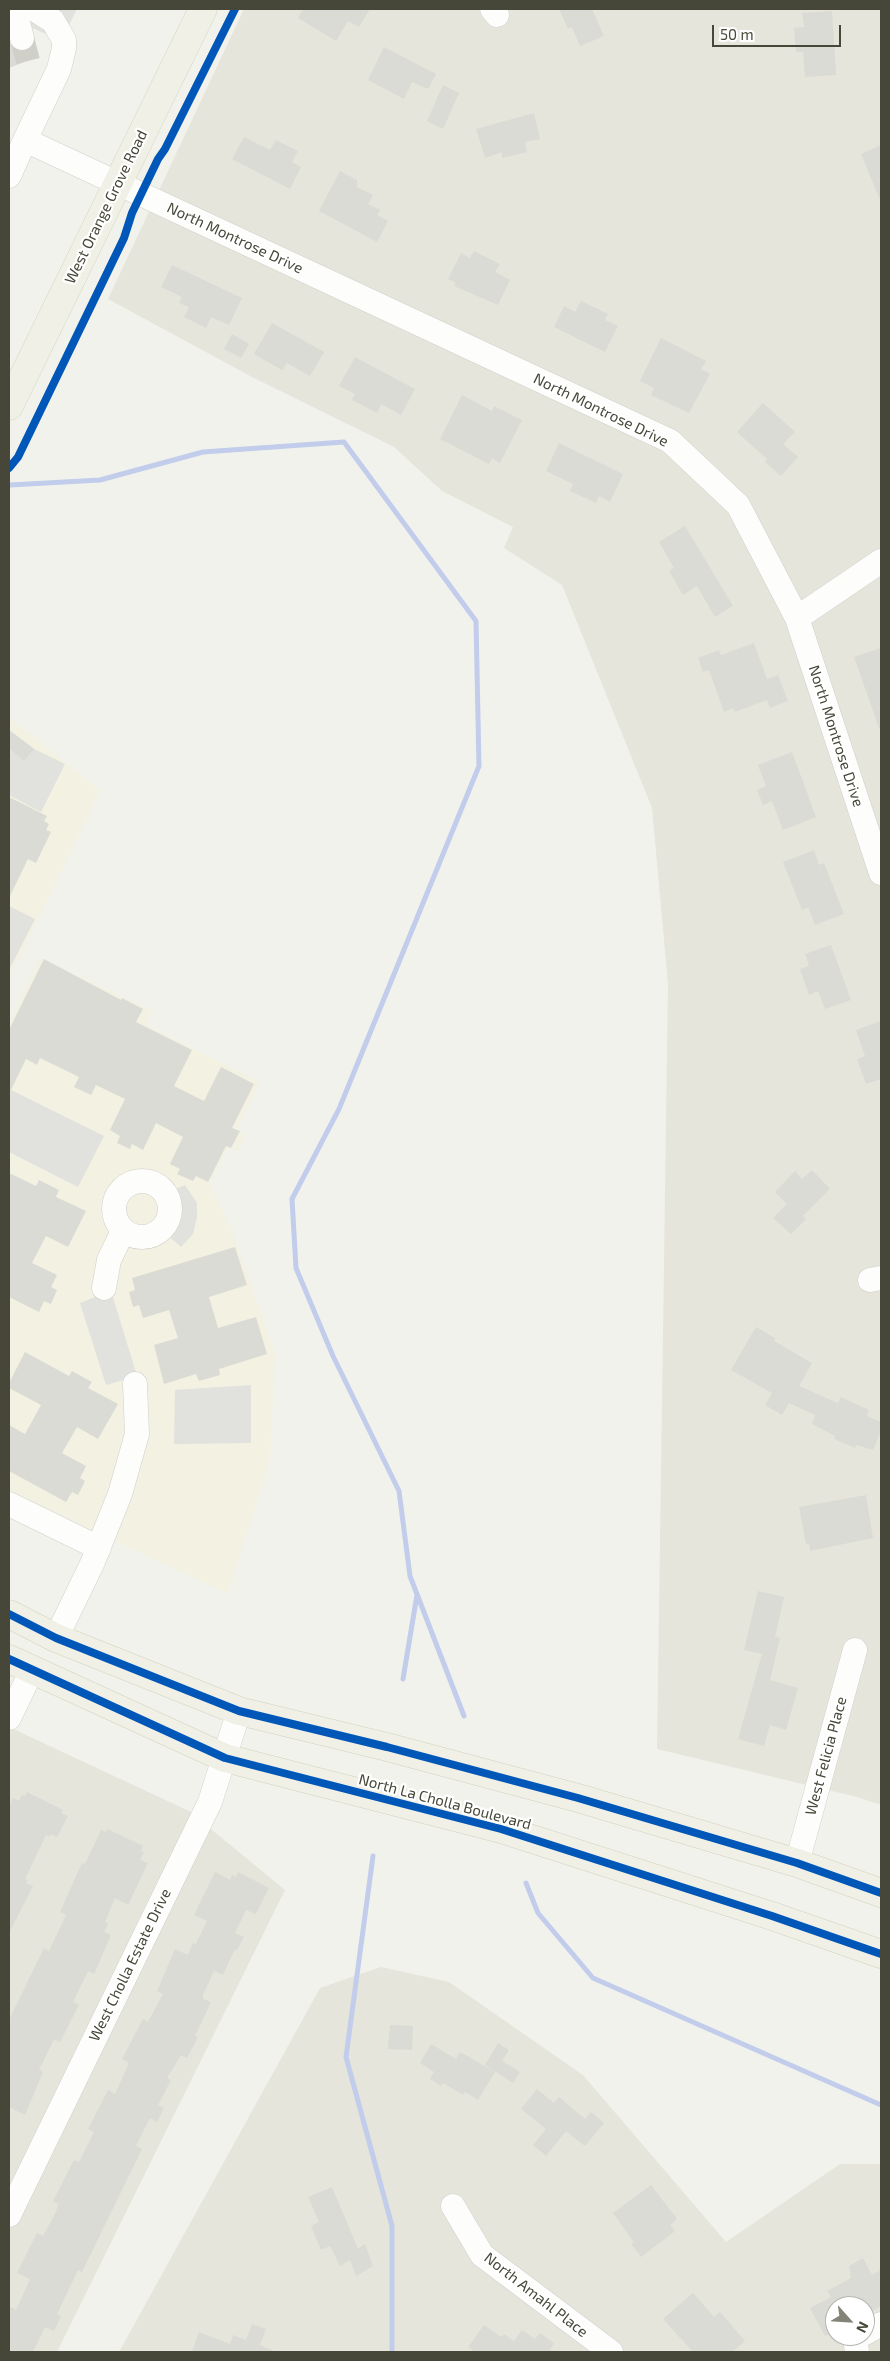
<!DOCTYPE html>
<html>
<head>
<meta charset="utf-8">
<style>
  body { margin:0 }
  #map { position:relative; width:890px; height:2361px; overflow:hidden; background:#f2f2ed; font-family:"Exo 2",sans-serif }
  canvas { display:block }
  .frame { position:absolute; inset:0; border:10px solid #474739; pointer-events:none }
  .north { position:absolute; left:825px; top:2296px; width:50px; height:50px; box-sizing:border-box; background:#fff; border:1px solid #b5b5b0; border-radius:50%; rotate:116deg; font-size:14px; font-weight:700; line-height:20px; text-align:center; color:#474739 }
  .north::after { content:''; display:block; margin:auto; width:18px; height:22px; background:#838378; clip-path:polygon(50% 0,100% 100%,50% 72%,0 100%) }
  .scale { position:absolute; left:712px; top:25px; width:129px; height:22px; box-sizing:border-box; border:2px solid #474739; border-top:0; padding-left:6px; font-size:15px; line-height:18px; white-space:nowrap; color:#474739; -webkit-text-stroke:4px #fff; paint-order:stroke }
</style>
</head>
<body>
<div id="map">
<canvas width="890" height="2361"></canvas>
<div class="frame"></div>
<div class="north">N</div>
<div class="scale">50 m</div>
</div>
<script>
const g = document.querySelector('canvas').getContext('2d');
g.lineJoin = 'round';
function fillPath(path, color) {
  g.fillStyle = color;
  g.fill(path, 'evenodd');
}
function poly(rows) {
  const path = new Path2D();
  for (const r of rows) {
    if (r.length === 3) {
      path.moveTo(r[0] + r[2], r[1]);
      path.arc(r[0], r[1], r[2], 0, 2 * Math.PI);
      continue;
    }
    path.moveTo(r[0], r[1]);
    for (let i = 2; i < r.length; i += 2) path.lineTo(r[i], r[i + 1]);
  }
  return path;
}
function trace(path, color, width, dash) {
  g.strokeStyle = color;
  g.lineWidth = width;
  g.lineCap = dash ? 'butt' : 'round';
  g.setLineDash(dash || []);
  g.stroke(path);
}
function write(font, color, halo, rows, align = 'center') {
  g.font = font + ' "Exo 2",sans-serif';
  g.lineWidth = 4.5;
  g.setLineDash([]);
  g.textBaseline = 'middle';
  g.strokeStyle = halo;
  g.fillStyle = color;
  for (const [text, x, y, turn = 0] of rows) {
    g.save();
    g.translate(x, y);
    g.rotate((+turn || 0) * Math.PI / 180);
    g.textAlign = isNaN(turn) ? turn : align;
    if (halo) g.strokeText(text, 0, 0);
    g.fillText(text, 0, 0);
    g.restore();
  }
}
fillPath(poly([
  [244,9,881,9,881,1805,857,1797,657,1749,668,984,652,808,562,585,504,548,513,527,442,491,394,447,252,377,108,299],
  [9,1727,189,1811,285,1890,57,2352,9,2352],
  [381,1967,449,1982,583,2075,726,2242,840,2164,881,2164,881,2352,119,2352,320,1988],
  [835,2306,865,2306,865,2336,835,2336]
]), '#e5e5db');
fillPath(poly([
  [9,717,100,791,9,979],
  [41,958,152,1011,146,1025,260,1082,237,1130,246,1135,239,1151,229,1147,209,1183,232,1231,275,1353,270,1460,228,1594,9,1491,9,1024]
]), '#f3f1e1');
fillPath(poly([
  [9,9,77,9,61,41,9,17],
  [9,730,34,749,65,764,41,812,9,795],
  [9,906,35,919,9,970],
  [11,1090,104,1136,78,1187,9,1152,9,1095],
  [185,1185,197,1203,197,1217,193,1234,181,1247,166,1234,174,1223,177,1212,176,1199,171,1191],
  [111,1291,137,1376,106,1385,80,1303],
  [251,1385,251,1443,174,1444,175,1390]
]), '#e1e1dd');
trace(poly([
  [10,485,100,480,203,452,344,442,476,621,479,766,339,1109,292,1199,296,1268,333,1356,399,1491,410,1576,464,1716],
  [403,1679,417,1595],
  [373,1856,346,2057,392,2226,392,2352],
  [526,1883,538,1913,593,1978,881,2105]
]), '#c2cceb', 5);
fillPath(poly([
  [303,9,370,9,359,27,348,21,336,41,298,18],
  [559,9,592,9,604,36,580,46,572,27,568,29],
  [832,11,836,75,805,77,803,52,796,52,794,28,804,27,802,13],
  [9,43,19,51,26,51,33,46,37,57,9,68],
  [384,47,436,74,428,89,412,82,404,99,368,80],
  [443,85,459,93,443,129,427,121],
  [534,113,540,139,525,142,527,152,502,158,502,152,485,158,476,129],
  [244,137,270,150,276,140,298,151,292,162,301,167,290,189,232,159],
  [881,145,881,202,861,154],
  [340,171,357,180,357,187,373,195,368,204,380,210,377,215,388,221,377,242,319,211],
  [474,251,500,264,495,272,510,280,498,305,454,286,456,283,448,279,461,253,470,258],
  [172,265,242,298,229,325,211,317,206,328,184,317,189,307,179,303,182,297,161,287],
  [581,301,608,314,605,320,618,326,605,352,554,327,564,306,575,312],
  [272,323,324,352,310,376,287,363,282,370,254,354],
  [232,334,249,344,241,358,224,349],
  [661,338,706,361,701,369,710,374,689,413,651,395,654,388,640,381],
  [355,357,415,389,401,415,381,404,377,413,352,400,355,394,339,386],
  [462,395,492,411,494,406,522,420,500,463,492,458,489,464,440,439],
  [763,403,795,432,783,444,798,457,781,476,765,462,767,459,737,432],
  [559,443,623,474,610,502,599,496,596,503,570,491,573,484,546,471],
  [685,526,733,606,715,617,697,586,683,595,669,571,674,568,659,542],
  [754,643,767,679,778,675,788,701,770,708,767,700,735,712,733,708,724,712,709,670,703,672,698,658,719,650,721,655],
  [881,648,881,728,879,728,854,657],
  [9,730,34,749,24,761,9,748],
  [792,752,816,817,783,830,772,801,763,805,757,790,766,786,758,765],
  [9,797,47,816,44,821,49,824,46,830,51,832,36,863,28,859,9,898],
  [814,850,819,865,824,863,844,914,815,925,808,907,802,910,783,862],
  [831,945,851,1000,825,1009,818,991,809,995,800,969,809,966,805,954],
  [44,959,121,1000,122,998,143,1009,136,1022,192,1050,174,1086,204,1101,221,1067,254,1084,232,1128,240,1131,231,1148,226,1146,208,1182,196,1176,193,1181,177,1174,180,1169,170,1164,183,1137,156,1123,143,1150,132,1144,130,1149,117,1143,120,1136,110,1130,125,1099,96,1085,91,1095,74,1087,79,1077,40,1058,37,1065,26,1059,9,1094,9,1030],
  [881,1021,881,1079,866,1084,857,1059,865,1056,856,1030],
  [812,1170,830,1189,803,1216,806,1219,791,1234,773,1218,787,1204,775,1192,795,1171,802,1179],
  [9,1173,36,1186,39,1180,59,1190,56,1197,86,1211,68,1247,46,1236,32,1263,57,1275,51,1287,57,1290,51,1304,44,1301,39,1312,9,1297],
  [235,1247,247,1285,209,1297,218,1328,256,1317,267,1354,219,1369,220,1375,199,1381,196,1374,164,1384,154,1345,178,1338,169,1310,143,1318,139,1305,133,1307,129,1292,135,1290,132,1278],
  [756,1327,775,1338,774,1341,812,1363,799,1386,838,1403,841,1397,869,1410,867,1416,881,1422,881,1431,873,1450,856,1445,855,1448,834,1439,835,1436,812,1424,815,1415,789,1403,782,1415,765,1405,772,1393,731,1370],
  [25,1352,69,1376,72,1371,92,1382,88,1388,118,1404,98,1439,77,1427,62,1453,86,1466,80,1478,85,1481,78,1495,72,1492,66,1502,9,1471,9,1425,25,1434,41,1405,9,1388,9,1383],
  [866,1495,873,1538,810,1551,809,1544,806,1544,799,1507],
  [758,1591,784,1597,775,1637,780,1638,770,1680,798,1688,786,1730,770,1725,764,1746,738,1739,762,1654,744,1650],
  [27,1792,63,1810,61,1813,68,1816,57,1837,51,1834,50,1837,46,1835,25,1879,28,1880,26,1883,33,1886,9,1933,9,1806,13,1798,19,1801,22,1795,25,1796],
  [107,1829,143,1846,141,1851,144,1852,140,1860,148,1863,128,1905,115,1898,105,1922,108,1924,104,1932,111,1935,94,1974,88,1971,73,2002,79,2005,60,2042,54,2039,39,2070,43,2072,25,2115,9,2107,9,2020,44,1948,49,1951,66,1915,60,1912,82,1863,85,1864,101,1830,106,1832],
  [215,1872,230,1880,232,1875,236,1877,238,1872,269,1888,256,1914,246,1910,235,1933,244,1937,237,1950,235,1949,223,1975,214,1971,203,1995,203,1999,211,2002,195,2036,198,2037,187,2058,181,2055,167,2078,171,2080,158,2105,164,2108,157,2122,150,2118,136,2146,142,2149,82,2272,78,2270,57,2314,61,2316,54,2331,45,2327,33,2352,9,2352,9,2306,16,2310,30,2279,17,2273,37,2233,43,2236,56,2212,58,2204,53,2201,74,2160,79,2162,94,2132,88,2129,108,2090,115,2094,129,2063,122,2059,143,2019,148,2022,163,1994,157,1991,175,1949,188,1955,193,1943,196,1944,207,1921,194,1915],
  [390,2025,413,2026,412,2050,388,2049],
  [498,2043,509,2050,502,2061,520,2072,513,2083,485,2065],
  [431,2044,456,2059,460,2052,495,2072,478,2100,465,2092,463,2095,443,2083,441,2086,430,2079,434,2072,420,2063],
  [537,2089,554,2103,559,2097,585,2119,591,2112,604,2123,585,2146,566,2131,546,2156,533,2145,546,2129,521,2109],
  [651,2185,677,2219,670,2225,675,2231,641,2257,631,2244,634,2242,613,2213],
  [332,2187,358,2249,365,2244,373,2266,356,2276,350,2260,340,2266,330,2246,321,2250,311,2226,319,2222,308,2197],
  [863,2258,872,2275,881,2270,881,2306,865,2315,865,2306,835,2305,835,2331,825,2336,810,2308,831,2297,827,2291,851,2278,849,2266],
  [693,2293,714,2317,720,2312,745,2341,732,2352,693,2352,663,2319],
  [252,2324,266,2329,260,2345,276,2352,192,2352,199,2332,230,2344,233,2335,246,2340],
  [484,2325,501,2337,504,2334,514,2341,522,2330,535,2339,540,2333,554,2343,550,2350,554,2352,475,2352,468,2347]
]), '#dbdbd5');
trace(poly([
  [22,38,28,61]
]), '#d0d0c9', 24, [24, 12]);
const minor = poly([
  [22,9,17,19,22,38],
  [492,9,497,15],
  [25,140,59,69,64,48,64,40,53,21,34,9],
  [9,176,25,140,670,441,738,505,797,618,881,873],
  [797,618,881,561],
  [142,1209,28],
  [870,1280,881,1278],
  [104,1288,109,1260,123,1231],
  [9,1504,99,1548],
  [56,1638,92,1564,120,1494,137,1434,135,1384],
  [9,1718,32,1670],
  [797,1863,855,1650],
  [453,2206,482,2255,611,2352],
  [9,2215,210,1802,239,1711],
  [865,2333,881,2324],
  [857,2352,855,2338,858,2336]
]);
const major = poly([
  [9,406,203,9],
  [9,1614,56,1638,239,1711,387,1747,578,1798,797,1863,881,1893],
  [9,1659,225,1758,501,1829,772,1916,881,1954]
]);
trace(minor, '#d0d0cb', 25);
trace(major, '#d1d2bc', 29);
trace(minor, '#fdfdfc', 24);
trace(major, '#f0f0e6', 28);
trace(poly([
  [9,468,18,457,124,238,132,213,158,159,165,149,235,9],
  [9,1614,56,1638,239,1711,387,1747,578,1798,797,1863,881,1893],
  [9,1659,225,1758,501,1829,772,1916,881,1954]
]), '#0057b8', 8);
write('15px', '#474739', '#fff', [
  ["West Orange Grove Road",106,207,-64],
  ["North Montrose Drive",235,238,25],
  ["North Montrose Drive",601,410,26],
  ["North Montrose Drive",836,736,72],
  ["West Felicia Place",826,1756,-75],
  ["North La Cholla Boulevard",445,1802,15],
  ["West Cholla Estate Drive",130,1965,-64],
  ["North Amahl Place",536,2295,38]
]);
</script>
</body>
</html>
